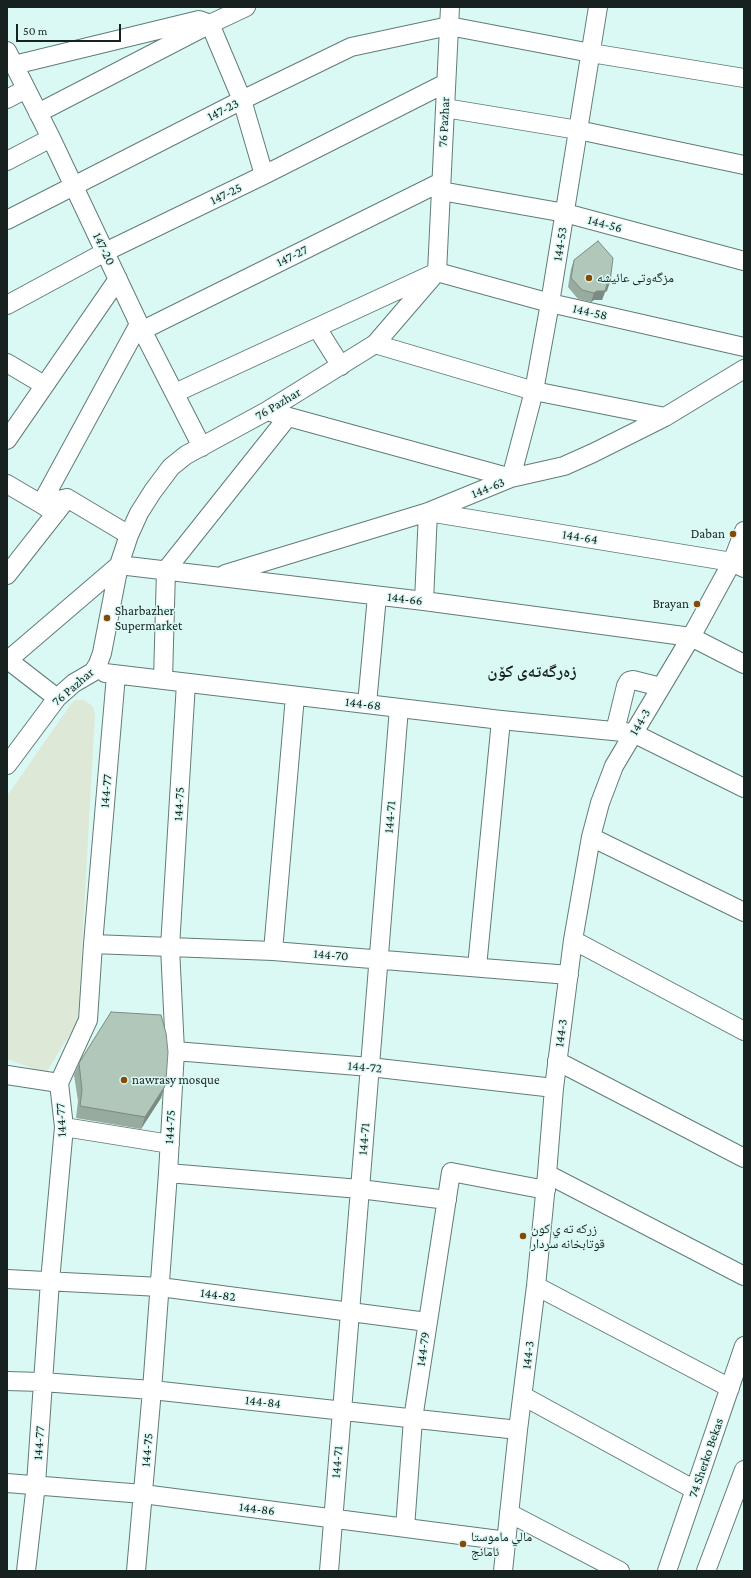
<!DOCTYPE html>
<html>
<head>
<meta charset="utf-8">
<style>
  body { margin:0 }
  #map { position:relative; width:751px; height:1578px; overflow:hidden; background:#dbf9f4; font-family:"Crimson Pro",serif }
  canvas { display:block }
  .frame { position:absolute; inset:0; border:8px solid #172220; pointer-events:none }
  .scale { position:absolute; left:16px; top:24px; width:105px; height:18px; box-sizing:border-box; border:2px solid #172220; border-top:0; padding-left:5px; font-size:12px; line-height:14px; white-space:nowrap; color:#172220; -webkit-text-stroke:3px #dbf9f4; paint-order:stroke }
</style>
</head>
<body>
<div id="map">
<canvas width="751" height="1578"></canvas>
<div class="frame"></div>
<div class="scale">50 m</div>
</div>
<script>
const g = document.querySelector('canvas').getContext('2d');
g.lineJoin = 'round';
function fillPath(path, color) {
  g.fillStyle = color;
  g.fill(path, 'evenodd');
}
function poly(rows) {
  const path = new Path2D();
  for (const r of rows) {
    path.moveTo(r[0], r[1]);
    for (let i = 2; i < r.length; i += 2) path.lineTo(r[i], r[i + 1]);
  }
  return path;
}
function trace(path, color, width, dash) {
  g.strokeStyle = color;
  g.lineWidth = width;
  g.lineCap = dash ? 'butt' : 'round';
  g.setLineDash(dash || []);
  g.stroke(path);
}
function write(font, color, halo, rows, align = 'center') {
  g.font = font + ' "Crimson Pro","Noto Naskh Arabic",serif';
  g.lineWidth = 3;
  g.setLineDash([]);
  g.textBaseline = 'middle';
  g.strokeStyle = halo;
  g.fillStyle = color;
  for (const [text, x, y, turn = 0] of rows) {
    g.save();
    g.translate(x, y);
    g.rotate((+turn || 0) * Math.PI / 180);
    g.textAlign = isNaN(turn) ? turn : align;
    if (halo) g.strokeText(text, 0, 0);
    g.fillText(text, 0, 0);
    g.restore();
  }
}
fillPath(poly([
  [75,700,83,700,90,704,93,707,95,713,78,1021,46,1073,7,1059,7,796,71,704]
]), '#dde8d7');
const minor = poly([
  [7,51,51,138,139,324,202,447],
  [14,65,199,20,210,24,242,100,264,175],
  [7,99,26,89],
  [445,108,578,130,744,165],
  [38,113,210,24,246,7],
  [7,161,51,138],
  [441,191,565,213,744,261],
  [7,220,242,100,351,47,449,26,591,53,744,78],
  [7,305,105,252,264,175,446,83],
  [317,328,341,366],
  [143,330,441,182],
  [375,344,534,391,665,417],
  [7,363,44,385],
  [175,393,437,272,550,303,744,347],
  [267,411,511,478,534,391,550,303,598,7],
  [7,440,118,279],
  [7,484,41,504,67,498,129,535],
  [56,513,41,504,139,324],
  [225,574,428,512,511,478,564,466,593,453,665,417,744,369],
  [7,575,62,505],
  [424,601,428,512,732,562,744,568],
  [8,660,57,698],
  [7,661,119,565,424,601,691,637,744,664],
  [105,673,501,720,633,733,744,788],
  [163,680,166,570,287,418],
  [367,704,377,596],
  [615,731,626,686,629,681,633,680,661,687],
  [7,765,57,698,74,683,93,672,98,664,102,653,119,565,129,535,139,513,153,491,171,467,186,455,267,411,375,344,437,272,450,7],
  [591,837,744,912],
  [573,940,744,1031],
  [93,944,273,951,569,975],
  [273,951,295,696],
  [477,967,501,720],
  [175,1051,370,1067,554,1088],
  [557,1061,744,1158],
  [7,1075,59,1083],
  [64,1127,170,1144],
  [168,1173,360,1189,447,1200],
  [547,1174,744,1276],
  [7,1279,160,1287,427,1322],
  [536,1286,730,1388],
  [7,1381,42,1382,152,1390,518,1430],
  [523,1396,695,1490],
  [7,1483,143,1494,507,1541],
  [509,1513,620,1571],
  [405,1528,413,1419,451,1172,546,1190],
  [26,1571,36,1484,50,1281,64,1127,59,1083,88,1020,93,944,116,675],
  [136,1571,152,1390,168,1173,175,1051,170,947,186,683],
  [329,1571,399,708],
  [503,1571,518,1430,536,1286,547,1174,554,1088,573,940,591,837,600,803,614,766,691,637,732,562,744,531],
  [667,1571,744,1346],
  [706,1571,744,1470]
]);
trace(minor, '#617c78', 20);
trace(minor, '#fff', 18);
fillPath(poly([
  [574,260,607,291,605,292,602,300,594,300,591,302,578,299,568,287,571,269],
  [79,1063,161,1098,141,1129,76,1118,78,1101,74,1075]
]), '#97ab9f');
fillPath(poly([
  [610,282,607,291,605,292,602,300,594,300,591,302,594,293],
  [165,1086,161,1098,141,1129,145,1117]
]), '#7b8b82');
const building = poly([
  [598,241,613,258,610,282,607,284,605,291,597,291,594,293,582,290,571,278,574,260,598,241],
  [111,1012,161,1015,166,1033,168,1052,166,1080,165,1086,145,1117,80,1106,82,1090,79,1063,111,1012]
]);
fillPath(building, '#b0c7b9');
trace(building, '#7b8b82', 1);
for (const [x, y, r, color] of [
  [589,278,4,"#864a06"],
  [733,534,4,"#864a06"],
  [697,604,4,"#864a06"],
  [107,618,4,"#864a06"],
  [124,1080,4,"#864a06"],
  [523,1236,4,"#864a06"],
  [463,1544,4,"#864a06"]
]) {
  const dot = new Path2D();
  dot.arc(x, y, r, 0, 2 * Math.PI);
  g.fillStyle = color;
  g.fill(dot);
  trace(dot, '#dbf9f4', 1.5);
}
write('13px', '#172220', '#dbf9f4', [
  ["147-23",223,110,-27],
  ["76 Pazhar",444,122,-87],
  ["147-25",226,194,-26],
  ["144-56",605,224,15],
  ["144-53",560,244,-81],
  ["147-20",104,249,64],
  ["147-27",292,256,-26],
  ["144-58",590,312,13],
  ["76 Pazhar",278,404,-31],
  ["144-63",488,488,-22],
  ["144-64",580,537,9],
  ["144-66",405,599,7],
  ["76 Pazhar",73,687,-41],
  ["144-68",363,704,7],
  ["144-3",640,722,-59],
  ["144-77",106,791,-85],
  ["144-75",179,804,-87],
  ["144-71",390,817,-85],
  ["144-70",331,955,5],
  ["144-3",561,1033,-82],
  ["144-72",365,1067,5],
  ["144-77",61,1120,-93],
  ["144-75",170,1127,-87],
  ["144-71",364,1139,-85],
  ["144-82",218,1295,7],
  ["144-79",423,1349,-82],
  ["144-3",528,1355,-83],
  ["144-84",263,1402,6],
  ["144-77",39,1443,-86],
  ["144-75",147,1450,-85],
  ["74 Sherko Bekas",706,1458,-71],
  ["144-71",337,1462,-85],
  ["144-86",257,1509,7]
]);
write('13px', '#172220', '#dbf9f4', [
  ["مزگەوتی عائیشە",597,278],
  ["Daban",725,534,"right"],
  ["Brayan",689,604,"right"],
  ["Sharbazher",115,611],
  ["Supermarket",115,626],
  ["nawrasy mosque",132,1080],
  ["زركه ته ي كون",531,1229],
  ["قوتابخانه سردار",531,1244],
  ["مالي ماموستا",471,1537],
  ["ئامانج",471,1552]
], 'left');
write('bold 17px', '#172220', '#dbf9f4', [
  ["زەرگەتەی کۆن",532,672]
]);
</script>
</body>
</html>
